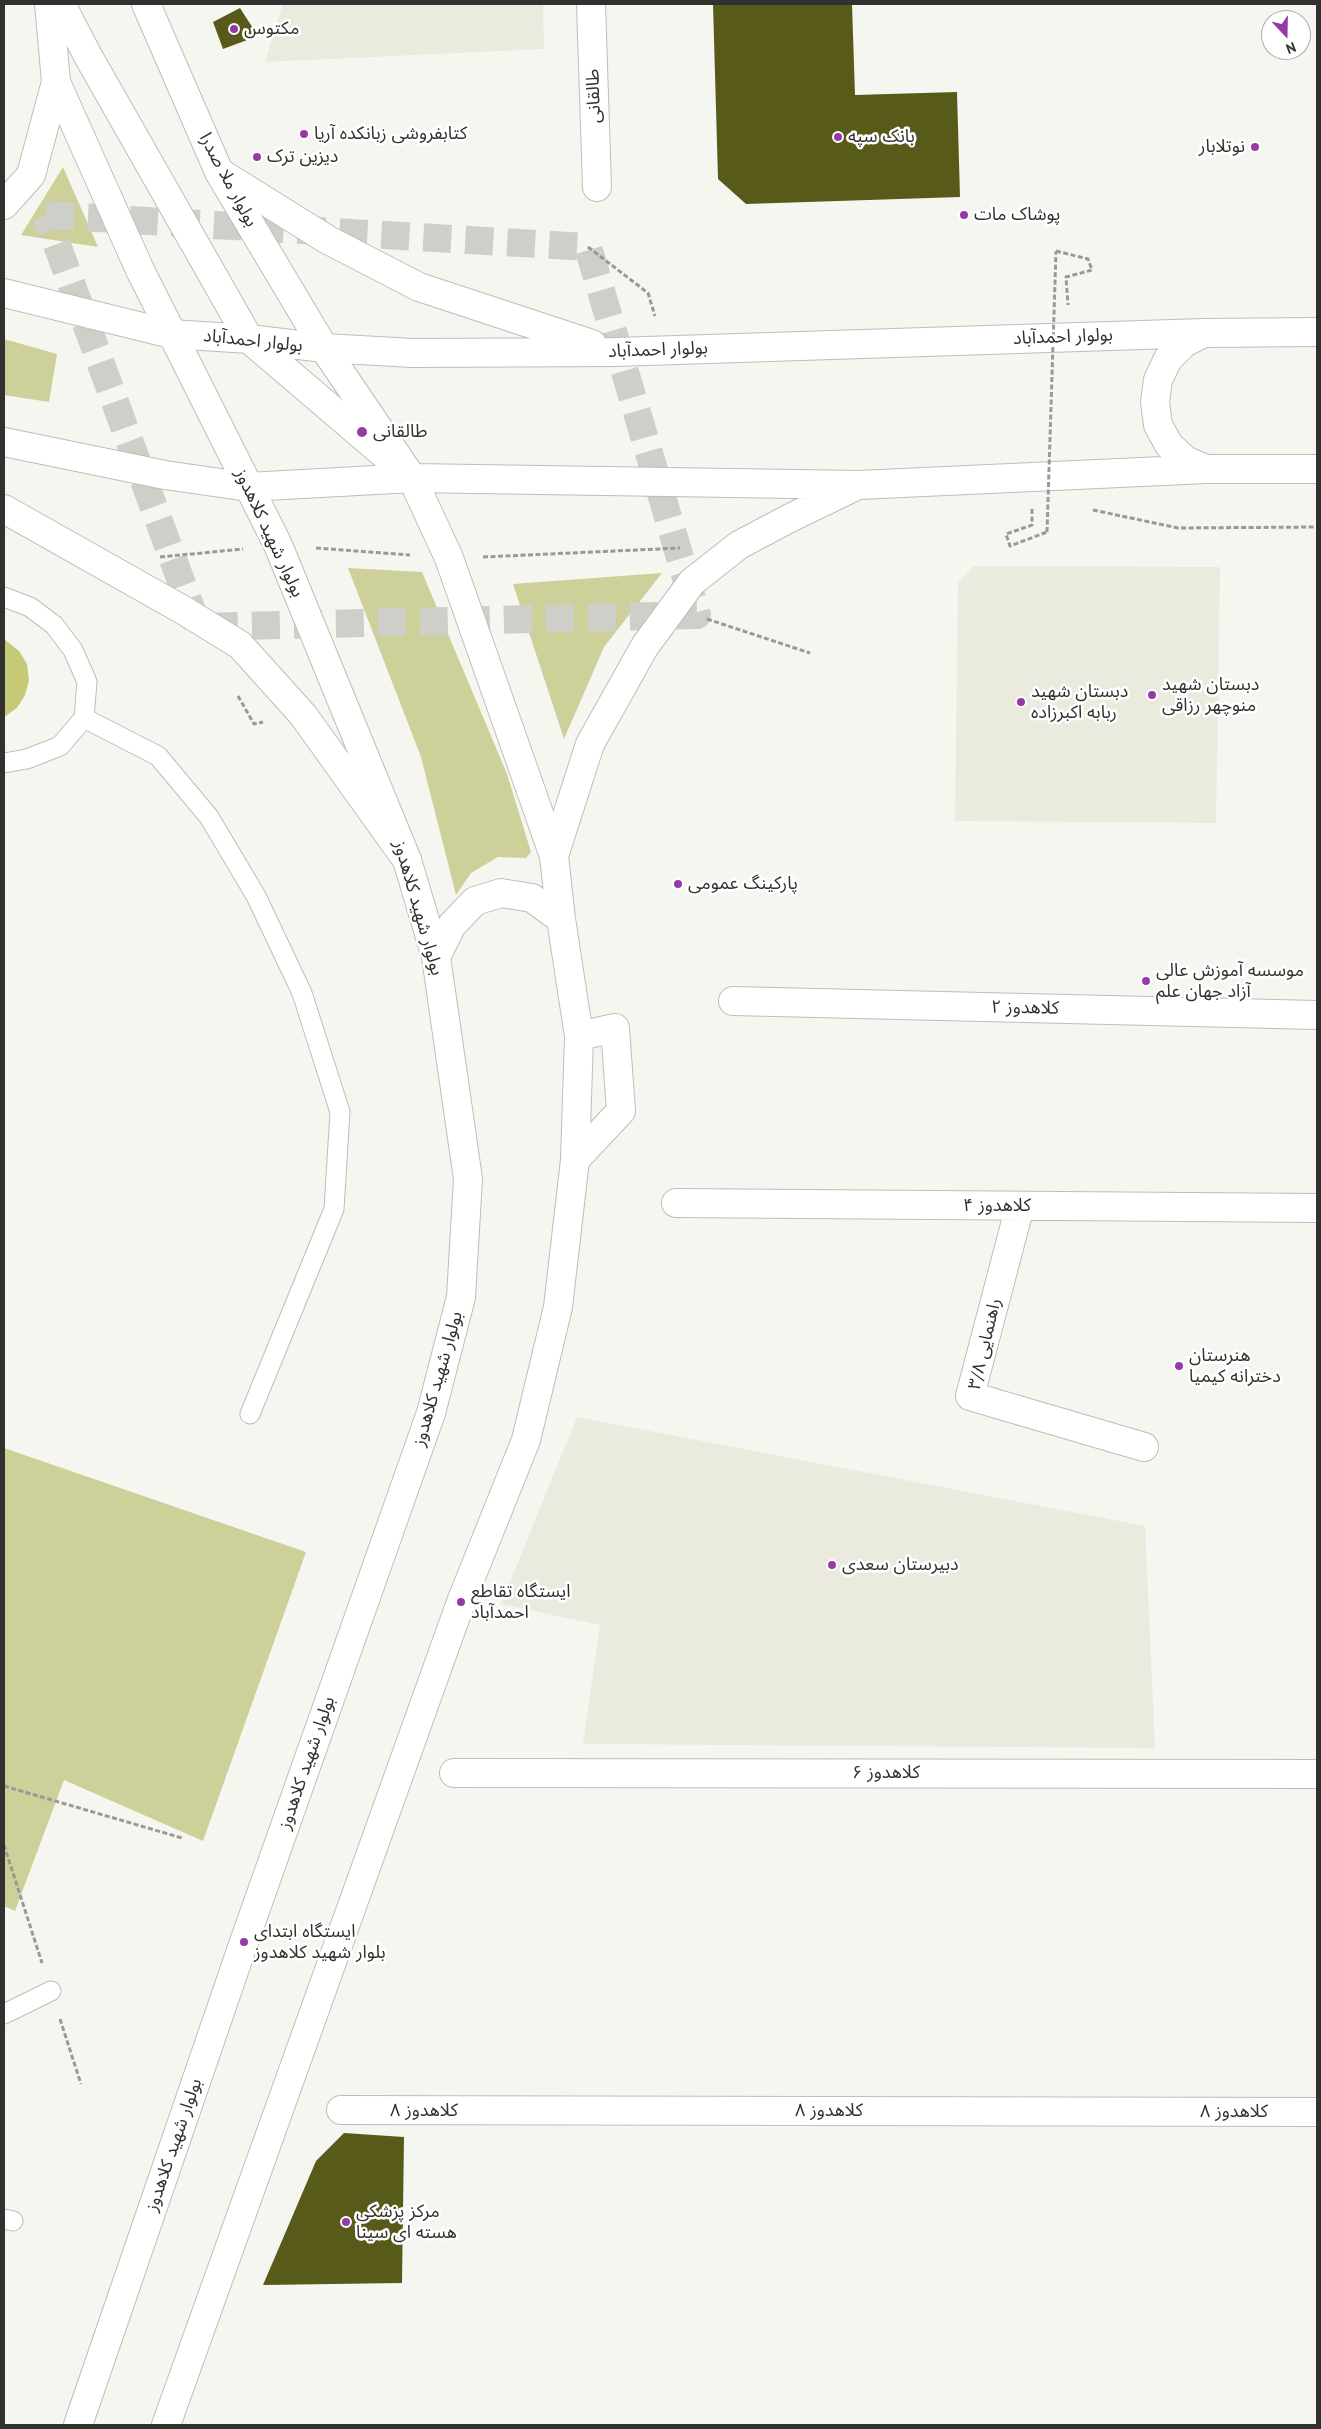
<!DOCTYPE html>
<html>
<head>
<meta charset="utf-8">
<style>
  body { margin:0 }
  #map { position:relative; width:1321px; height:2429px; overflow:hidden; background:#f6f6f1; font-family:"PT Sans",sans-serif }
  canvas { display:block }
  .frame { position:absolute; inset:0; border:5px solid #313230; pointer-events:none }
  .north { position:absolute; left:1261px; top:10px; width:50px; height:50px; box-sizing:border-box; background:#fff; border:1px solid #adadac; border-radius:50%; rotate:159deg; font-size:14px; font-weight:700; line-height:20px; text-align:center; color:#313230 }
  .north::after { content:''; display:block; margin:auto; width:18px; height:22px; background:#943aa6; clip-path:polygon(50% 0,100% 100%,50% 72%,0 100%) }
</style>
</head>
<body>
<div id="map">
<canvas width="1321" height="2429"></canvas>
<div class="frame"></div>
<div class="north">N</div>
</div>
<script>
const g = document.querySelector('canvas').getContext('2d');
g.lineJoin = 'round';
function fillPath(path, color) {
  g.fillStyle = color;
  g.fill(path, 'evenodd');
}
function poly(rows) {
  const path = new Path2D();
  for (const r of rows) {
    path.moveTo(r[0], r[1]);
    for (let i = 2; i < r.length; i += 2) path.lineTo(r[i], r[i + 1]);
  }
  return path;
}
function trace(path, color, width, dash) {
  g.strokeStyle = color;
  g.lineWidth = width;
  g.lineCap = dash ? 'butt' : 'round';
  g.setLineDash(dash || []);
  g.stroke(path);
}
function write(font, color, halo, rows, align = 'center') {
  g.font = font + ' "PT Sans","Noto Sans Arabic",sans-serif';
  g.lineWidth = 5;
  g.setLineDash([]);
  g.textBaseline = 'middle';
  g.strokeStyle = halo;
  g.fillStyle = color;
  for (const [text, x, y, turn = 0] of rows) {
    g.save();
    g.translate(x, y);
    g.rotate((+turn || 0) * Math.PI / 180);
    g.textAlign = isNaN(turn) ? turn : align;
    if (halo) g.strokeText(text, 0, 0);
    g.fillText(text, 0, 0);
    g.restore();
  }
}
fillPath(poly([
  [283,4,543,4,544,49,265,62],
  [974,566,1220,567,1216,823,955,821,958,583],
  [577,1417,1145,1526,1155,1748,583,1744,600,1625,501,1604]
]), '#eaebde');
fillPath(poly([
  [63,167,98,247,21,235],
  [4,339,57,354,49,402,4,395],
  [348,568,422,572,507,774,531,852,526,858,498,857,471,873,456,895,421,757],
  [662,573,604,647,564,739,513,584],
  [4,1448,306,1552,203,1841,64,1780,15,1911,4,1906]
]), '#cdd099');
fillPath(poly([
  [4,639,19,651,27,664,29,680,25,695,17,708,4,717]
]), '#c6c976');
fillPath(poly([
  [713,4,852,4,855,95,957,92,960,197,746,204,718,179],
  [240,8,258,36,223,49,213,22],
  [344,2133,404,2137,402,2283,263,2285,316,2161]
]), '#585a19');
trace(poly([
  [46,215,588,247,697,615,198,627,46,215]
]), '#cfcfca', 28, [28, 14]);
const lane = poly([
  [4,597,30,607,54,625,73,650,87,682,84,718,60,746,27,759,4,763],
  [84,718,158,756,209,817,256,896,302,993,340,1112,334,1209,250,1414],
  [4,2014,51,1991],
  [4,2219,13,2221]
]);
const street = poly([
  [733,1001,1317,1015],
  [575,1160,621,1111,615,1028,579,1036],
  [676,1203,1317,1208],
  [1020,1206,970,1396,1144,1447],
  [454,1773,1317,1774],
  [341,2110,1317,2112]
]);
const secondary = poly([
  [49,4,56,82,140,270,278,545,407,860,436,957,468,1179,461,1297,431,1413,244,1942,78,2425],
  [146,4,219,172,324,348,412,478,449,558,554,856,561,919,579,1036,575,1160,558,1307,526,1440,461,1602,166,2425],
  [591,4,597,187],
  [436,957,452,925,475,901,501,893,532,898,561,919]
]);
const primary = poly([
  [61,4,88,56,249,339,412,478],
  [219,172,328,240,419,287,592,344],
  [4,205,31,175,56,82],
  [4,293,171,334,249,339,324,348,413,353,615,352,1204,333,1317,332],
  [1204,333,1184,343,1168,359,1158,380,1155,402,1158,425,1169,445,1185,460,1206,469],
  [4,442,165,475,248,487,412,478,859,485,1206,469,1317,469],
  [4,509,183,610,240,645,303,715,407,860],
  [554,856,590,744,645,646,692,582,739,545,790,518,852,488]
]);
trace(lane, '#bebeb9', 21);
trace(street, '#bebeb9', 30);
trace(secondary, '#bebeb9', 30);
trace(primary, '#bebeb9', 30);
trace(poly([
  [588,247,648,293,655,316],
  [1056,251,1088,259,1092,270,1066,277,1068,305],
  [1032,509,1032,525,1006,534,1010,546,1047,532],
  [1093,510,1178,528,1317,527],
  [316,548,410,555],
  [160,557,243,549],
  [483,557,680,548],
  [707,619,810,653],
  [238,696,254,724,263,722],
  [4,1786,182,1838],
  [4,1845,42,1963],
  [60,2019,81,2084]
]), '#999a96', 3, [5, 2.5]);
trace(lane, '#fff', 19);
trace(street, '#fff', 28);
trace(secondary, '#fff', 28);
trace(primary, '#fff', 28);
trace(poly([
  [1047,532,1056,251]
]), '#999a96', 3, [5, 2.5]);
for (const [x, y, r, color] of [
  [234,29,5,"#943aa6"],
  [304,134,5,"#943aa6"],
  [838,137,5,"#943aa6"],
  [1255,147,5,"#943aa6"],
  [257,157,5,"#943aa6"],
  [964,215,5,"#943aa6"],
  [362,432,6,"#943aa6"],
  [1152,695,5,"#943aa6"],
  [1021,702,5,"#943aa6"],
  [678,884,5,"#943aa6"],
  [1146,981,5,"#943aa6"],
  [1179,1366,5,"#943aa6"],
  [832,1565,5,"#943aa6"],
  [461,1602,5,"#943aa6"],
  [244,1942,5,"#943aa6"],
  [346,2222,5,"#943aa6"]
]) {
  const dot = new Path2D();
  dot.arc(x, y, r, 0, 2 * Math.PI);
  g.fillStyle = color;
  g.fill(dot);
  trace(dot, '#fff', 2);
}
write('18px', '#313230', '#fff', [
  ["مکتوس",244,29],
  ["کتابفروشی زبانکده آریا",314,134],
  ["بانک سپه",848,137],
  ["نوتلابار",1245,147,"right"],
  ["دیزین ترک",267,157],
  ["پوشاک مات",974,215],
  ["طالقانی",373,432],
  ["دبستان شهید",1162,685],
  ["منوچهر رزاقی",1162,706],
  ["دبستان شهید",1031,692],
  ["ربابه اکبرزاده",1031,713],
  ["پارکینگ عمومی",688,884],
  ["موسسه آموزش عالی",1156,971],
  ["آزاد جهان علم",1156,992],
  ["هنرستان",1189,1356],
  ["دخترانه کیمیا",1189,1377],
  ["دبیرستان سعدی",842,1565],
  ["ایستگاه تقاطع",471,1592],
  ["احمدآباد",471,1613],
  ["ایستگاه ابتدای",254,1932],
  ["بلوار شهید کلاهدوز",254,1953],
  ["مرکز پزشکی",356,2212],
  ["هسته ای سینا",356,2233]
], 'left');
write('18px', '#313230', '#fff', [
  ["طالقانی",594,96,-92],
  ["بولوار ملا صدرا",228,180,62],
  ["بولوار احمدآباد",1063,337,-2],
  ["بولوار احمدآباد",253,341,6],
  ["بولوار احمدآباد",658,350,-2],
  ["بولوار شهید کلاهدوز",269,533,65],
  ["بولوار شهید کلاهدوز",418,908,74],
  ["کلاهدوز ۲",1025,1008,1],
  ["کلاهدوز ۴",997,1206],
  ["راهنمایی ۳/۸",985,1344,-77],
  ["بولوار شهید کلاهدوز",438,1379,-74],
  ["بولوار شهید کلاهدوز",307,1763,-71],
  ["کلاهدوز ۶",886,1773],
  ["کلاهدوز ۸",424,2111],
  ["کلاهدوز ۸",829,2111],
  ["کلاهدوز ۸",1234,2112],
  ["بولوار شهید کلاهدوز",174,2145,-71]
]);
</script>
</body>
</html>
